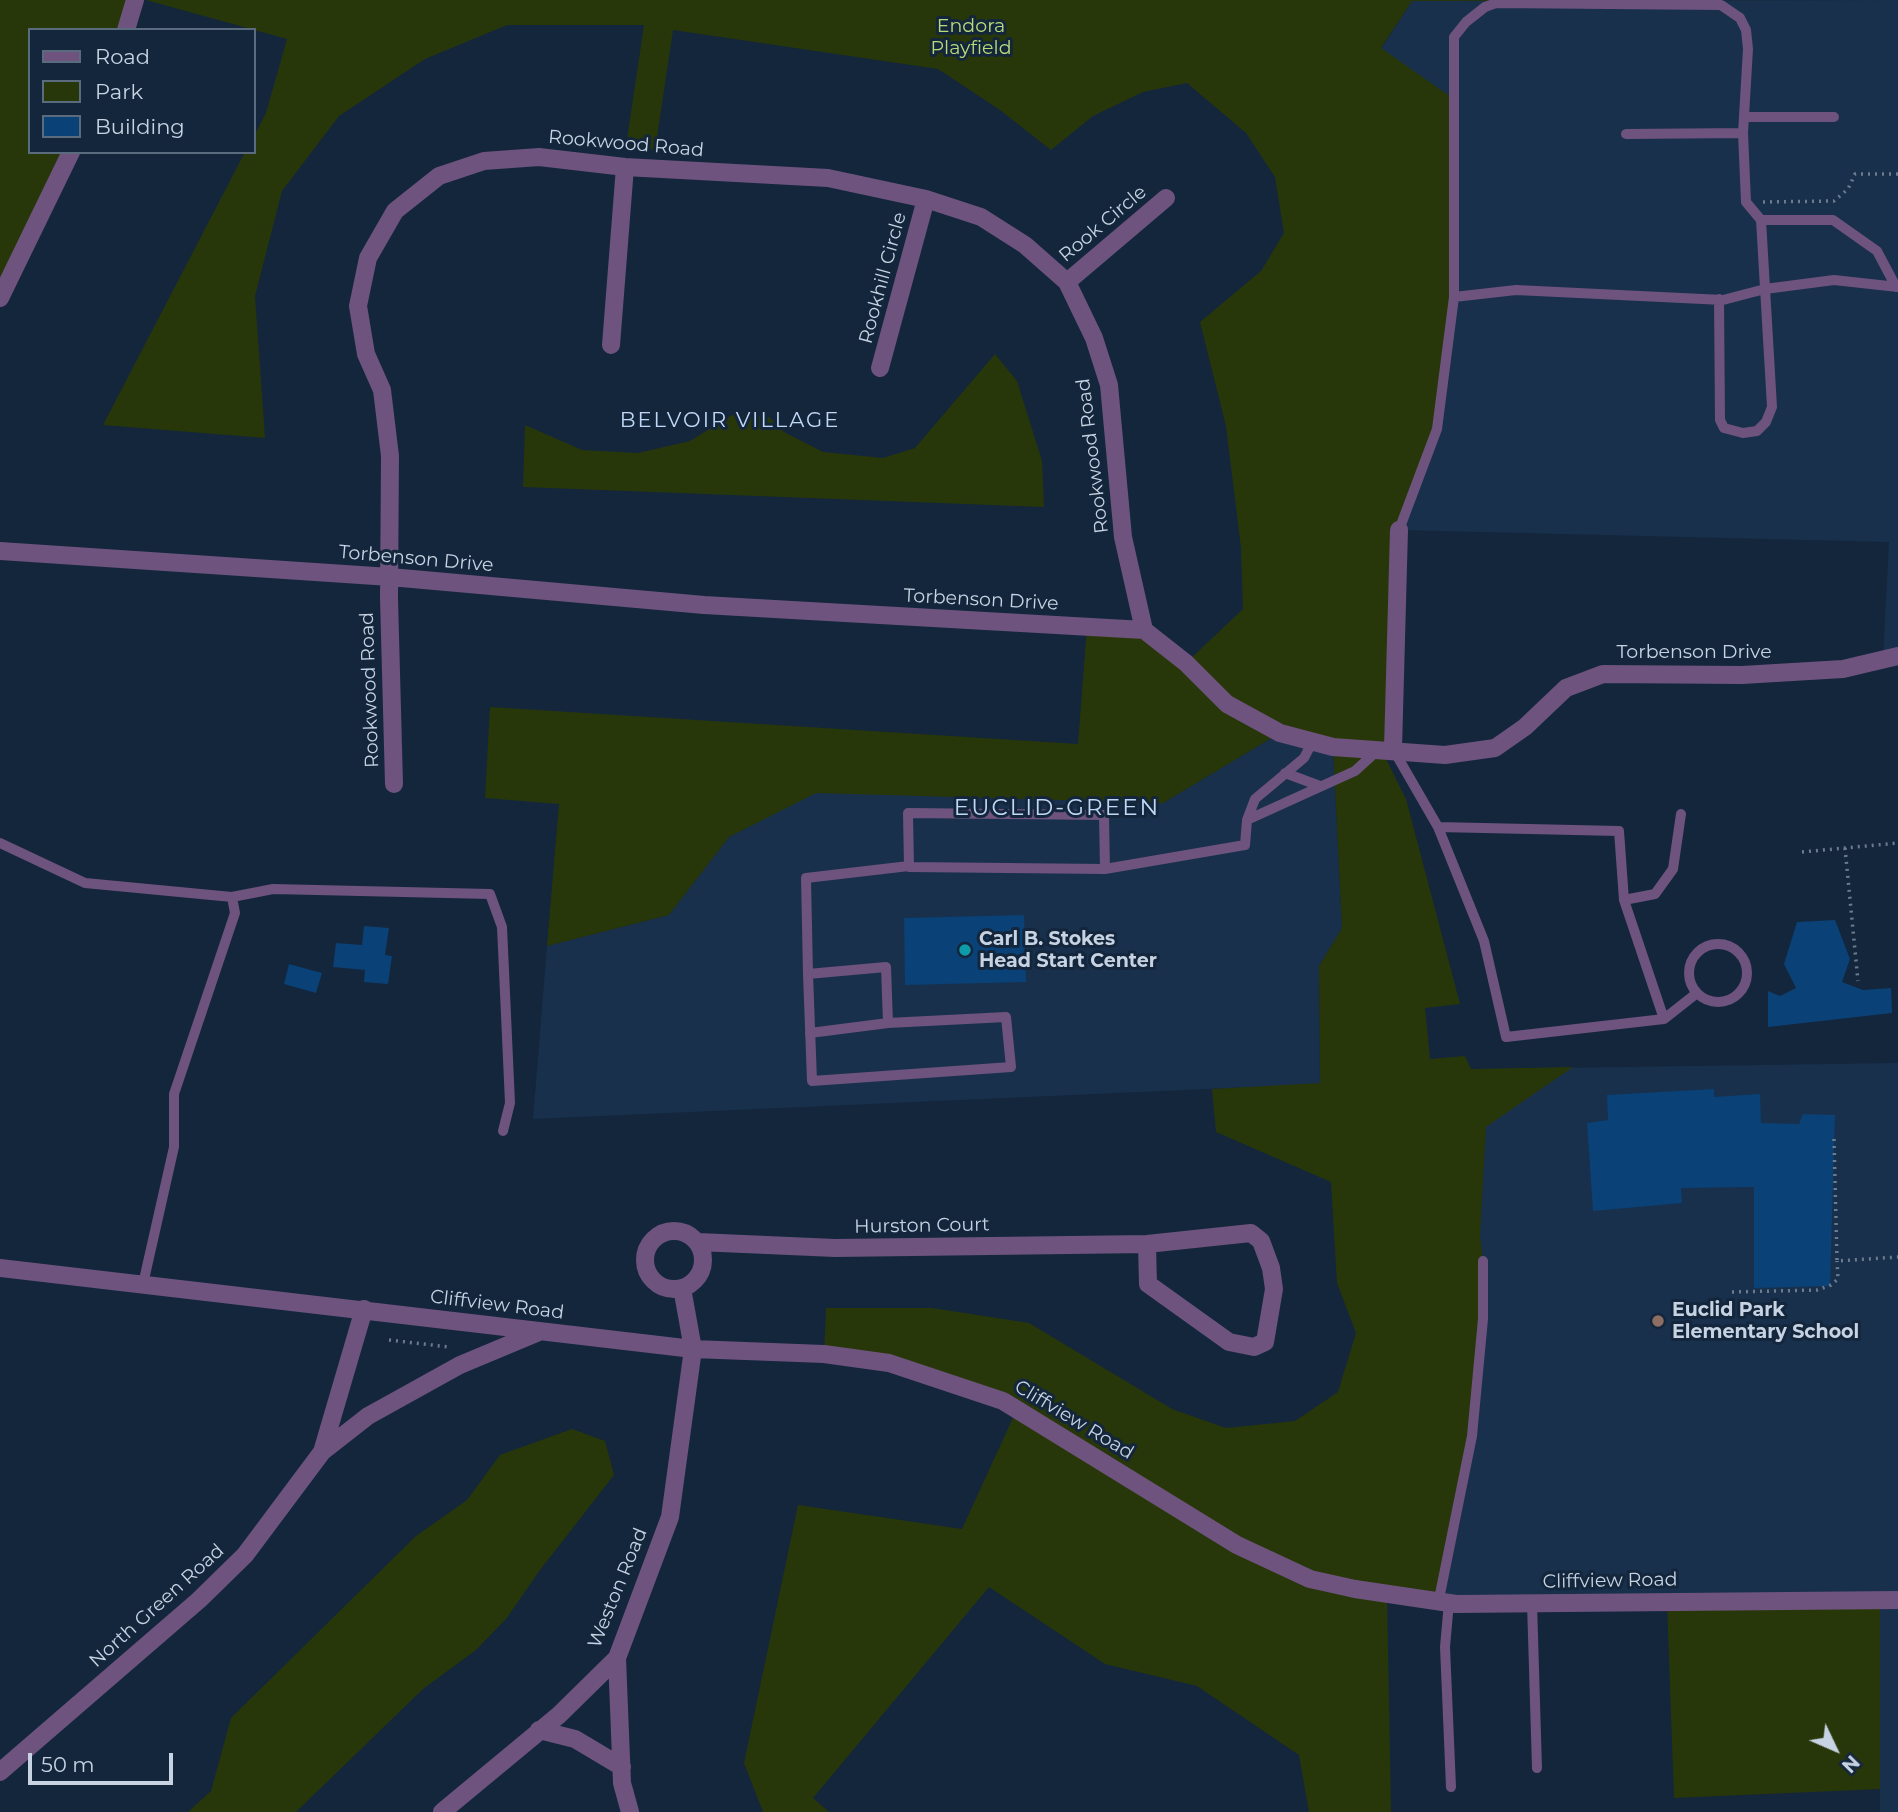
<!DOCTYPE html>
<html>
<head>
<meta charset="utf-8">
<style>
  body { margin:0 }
  #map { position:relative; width:1898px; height:1812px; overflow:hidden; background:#13263c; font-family:Montserrat,sans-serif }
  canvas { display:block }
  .legend { position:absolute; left:28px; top:28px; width:228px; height:126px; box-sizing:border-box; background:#13263c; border:2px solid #5b6b7e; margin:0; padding:9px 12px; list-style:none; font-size:21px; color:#c7d3e2 }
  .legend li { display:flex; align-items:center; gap:14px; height:35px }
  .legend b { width:35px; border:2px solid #5b6b7e }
  .north { position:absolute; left:1800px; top:1714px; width:70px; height:70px; -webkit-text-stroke:5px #13263c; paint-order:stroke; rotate:134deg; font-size:19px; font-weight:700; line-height:28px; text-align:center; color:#c7d3e2 }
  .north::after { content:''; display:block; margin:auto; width:24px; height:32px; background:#c7d3e2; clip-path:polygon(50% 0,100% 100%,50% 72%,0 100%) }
  .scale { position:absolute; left:28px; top:1753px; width:145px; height:32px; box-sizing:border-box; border:4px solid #c7d3e2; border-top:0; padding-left:9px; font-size:21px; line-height:24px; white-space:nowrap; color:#c7d3e2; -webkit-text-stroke:5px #13263c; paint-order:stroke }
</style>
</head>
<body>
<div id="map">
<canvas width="1898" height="1812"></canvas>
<ul class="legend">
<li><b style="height:9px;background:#6d537e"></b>Road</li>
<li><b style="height:19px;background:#28370a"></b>Park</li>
<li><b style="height:19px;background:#0a4176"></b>Building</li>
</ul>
<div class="north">N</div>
<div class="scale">50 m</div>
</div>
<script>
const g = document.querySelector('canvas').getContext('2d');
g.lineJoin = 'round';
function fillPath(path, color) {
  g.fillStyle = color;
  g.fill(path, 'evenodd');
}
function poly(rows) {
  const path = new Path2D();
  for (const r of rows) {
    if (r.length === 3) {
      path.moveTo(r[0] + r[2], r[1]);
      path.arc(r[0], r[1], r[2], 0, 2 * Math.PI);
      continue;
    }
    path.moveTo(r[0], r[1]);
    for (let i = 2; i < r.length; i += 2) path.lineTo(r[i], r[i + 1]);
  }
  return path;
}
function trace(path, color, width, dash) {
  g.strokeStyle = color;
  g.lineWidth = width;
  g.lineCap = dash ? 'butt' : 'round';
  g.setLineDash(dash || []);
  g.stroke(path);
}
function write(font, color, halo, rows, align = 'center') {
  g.font = font + ' Montserrat,sans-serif';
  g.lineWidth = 6;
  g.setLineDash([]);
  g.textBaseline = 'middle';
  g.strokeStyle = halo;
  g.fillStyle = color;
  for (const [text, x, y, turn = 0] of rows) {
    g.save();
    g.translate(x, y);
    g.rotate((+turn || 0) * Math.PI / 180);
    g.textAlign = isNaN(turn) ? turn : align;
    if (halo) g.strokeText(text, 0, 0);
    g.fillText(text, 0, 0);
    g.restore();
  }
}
fillPath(poly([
  [1898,0,1898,656,1883,660,1889,542,1399,530,1381,49,1412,1],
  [1280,733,1333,747,1342,928,1319,966,1320,1084,533,1119,547,946,669,915,729,837,816,792,1163,803],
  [1898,1063,1898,1812,1880,1812,1879,1600,1439,1599,1415,1070]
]), '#18304c');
fillPath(poly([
  [0,0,135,0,126,30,30,30,30,152,71,152,0,298],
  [146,0,1782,0,1412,1,1381,48,1454,99,1454,297,1437,429,1399,530,1393,749,1381,749,1406,799,1460,1004,1425,1008,1430,1059,1465,1056,1471,1069,1573,1067,1486,1127,1480,1235,1483,1261,1472,1436,1439,1599,1387,1593,1391,1812,1309,1812,1299,1755,1197,1686,1105,1664,989,1587,813,1798,829,1812,763,1812,744,1763,798,1505,962,1529,1017,1409,1003,1401,824,1354,826,1308,932,1308,1029,1323,1172,1409,1226,1428,1295,1421,1338,1392,1356,1333,1337,1283,1331,1182,1216,1132,1212,1089,1320,1083,1319,966,1342,928,1333,747,1280,733,1163,803,816,793,729,837,669,915,547,946,559,804,485,798,490,707,1078,744,1087,627,1144,630,1186,663,1243,609,1241,548,1226,426,1200,322,1261,271,1284,233,1275,177,1246,133,1187,83,1143,92,1093,116,1051,150,1000,110,938,69,673,30,655,150,626,146,644,25,507,25,425,59,339,116,282,191,255,296,265,438,103,425,245,152,254,152,254,136,266,113,287,39],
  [995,354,1017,381,1042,461,1044,507,523,487,525,425,582,450,638,453,690,441,732,415,769,417,784,432,823,452,883,458,915,448],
  [572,1429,605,1441,614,1475,540,1570,506,1619,476,1650,423,1689,296,1812,188,1812,211,1791,231,1718,416,1536,467,1500,500,1455],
  [1880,1600,1880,1789,1674,1798,1667,1602]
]), '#28370a');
fillPath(poly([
  [1024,915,1026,982,905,985,904,918],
  [1835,920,1850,959,1842,982,1863,990,1891,988,1892,1013,1768,1027,1768,991,1780,996,1796,988,1784,964,1797,922],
  [364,926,389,928,385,955,392,956,388,984,364,982,365,970,333,967,336,943,362,945],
  [289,964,322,973,316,993,284,984],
  [1714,1089,1714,1097,1760,1094,1761,1123,1799,1124,1803,1114,1835,1115,1830,1286,1754,1288,1754,1187,1681,1188,1682,1203,1593,1211,1587,1123,1608,1120,1607,1095]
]), '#0a4176');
trace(poly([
  [1763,202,1834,201,1848,189,1855,174,1898,174],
  [1845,848,1858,981],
  [1802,852,1898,843],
  [1834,1139,1837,1261,1898,1257],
  [1732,1292,1817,1290,1831,1285,1838,1279,1837,1261],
  [389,1340,449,1347]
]), '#6c7c8e', 3.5, [2, 5]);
trace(poly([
  [1744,117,1834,117],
  [1626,134,1743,133,1746,202,1761,220],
  [1454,297,1516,290,1723,300,1765,289,1834,280,1898,287],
  [1719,299,1720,420,1724,428,1743,433,1757,431,1766,422,1772,407,1761,220,1833,220,1877,251,1896,287],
  [1399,530,1437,429,1454,297,1454,37,1466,22,1485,7,1496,3,1721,5,1740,18,1746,30,1748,49,1743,133],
  [1393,749,1438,827,1619,831,1624,900,1664,1019,1506,1037,1484,941,1438,827],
  [1285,773,1320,786],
  [1247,820,1355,771,1379,749],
  [0,843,85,883,232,897,235,913,174,1094,174,1147,143,1284],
  [1105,869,1104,815,908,813,909,867,1105,869,1245,845,1247,820,1255,799,1304,758,1313,741],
  [232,897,273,889,490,894,502,927,510,1103,503,1131],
  [1624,900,1655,894,1673,869,1681,814],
  [1718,973,29],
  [808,974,886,967,888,1023,1006,1017,1011,1067,812,1081,808,974,806,878,909,866],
  [1664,1019,1697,993],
  [810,1033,888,1023],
  [1439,1599,1472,1436,1483,1319,1483,1261],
  [1449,1602,1445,1647,1451,1787],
  [1532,1603,1537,1768]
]), '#6d537e', 10);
trace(poly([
  [1067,282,1166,198],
  [611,345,625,167],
  [880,368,926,199],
  [0,551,390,577,704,605,1144,630,1186,663,1227,704,1280,733,1333,747,1445,755,1495,748,1525,727,1566,688,1603,674,1742,675,1843,669,1898,656],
  [1393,749,1399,530],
  [394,784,389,598,390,456,382,390,366,354,358,306,368,258,395,211,439,176,484,161,539,157,625,167,828,178,926,199,981,217,1025,245,1067,282,1094,338,1109,385,1123,537,1144,630],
  [674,1260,29],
  [698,1242,835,1248,1147,1244,1251,1233,1261,1241,1271,1268,1274,1289,1265,1342,1254,1347,1229,1342,1148,1284,1147,1244],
  [0,1268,693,1349,824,1354,889,1363,1003,1401,1237,1545,1310,1579,1355,1589,1456,1604,1898,1600],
  [322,1452,364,1309],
  [617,1658,622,1783,630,1812],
  [539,1730,575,1739,622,1767],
  [0,1772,199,1600,245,1555,322,1452,368,1416,460,1365,539,1332],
  [442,1812,559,1715,617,1658,670,1517,693,1349,682,1288]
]), '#6d537e', 18);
trace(poly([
  [126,30,135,0],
  [0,298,71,152]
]), '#6d537e', 18);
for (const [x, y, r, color] of [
  [965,950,7,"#0f9aa8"],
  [1658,1321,7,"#8d6e63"]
]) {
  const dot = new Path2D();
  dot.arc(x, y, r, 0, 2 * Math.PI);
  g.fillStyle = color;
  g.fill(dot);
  trace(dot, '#13263c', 2.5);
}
write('19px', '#b7dc77', '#13263c', [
  ["Endora",971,26],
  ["Playfield",971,48]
]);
write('19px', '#c7d3e2', '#13263c', [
  ["Rookwood Road",626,144,5],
  ["Rook Circle",1103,224,-40],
  ["Rookhill Circle",883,278,-75],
  ["Rookwood Road",1093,456,-97],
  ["Torbenson Drive",416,559,5],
  ["Torbenson Drive",981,600,3],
  ["Torbenson Drive",1694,652],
  ["Rookwood Road",370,690,-92],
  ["Hurston Court",922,1226,-1],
  ["Cliffview Road",497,1305,7],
  ["Cliffview Road",1074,1420,31],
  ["Cliffview Road",1610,1581,-1],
  ["Weston Road",618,1588,-68],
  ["North Green Road",157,1606,-42]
]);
write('bold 19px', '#c7d3e2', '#13263c', [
  ["Carl B. Stokes",979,939],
  ["Head Start Center",979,961],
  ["Euclid Park",1672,1310],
  ["Elementary School",1672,1332]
], 'left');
g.letterSpacing = '2px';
write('21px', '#c0d8f6', '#13263c', [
  ["BELVOIR VILLAGE",730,421]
]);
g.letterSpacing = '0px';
g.letterSpacing = '2px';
write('23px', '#c0d8f6', '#13263c', [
  ["EUCLID-GREEN",1057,808]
]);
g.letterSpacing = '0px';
</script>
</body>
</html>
